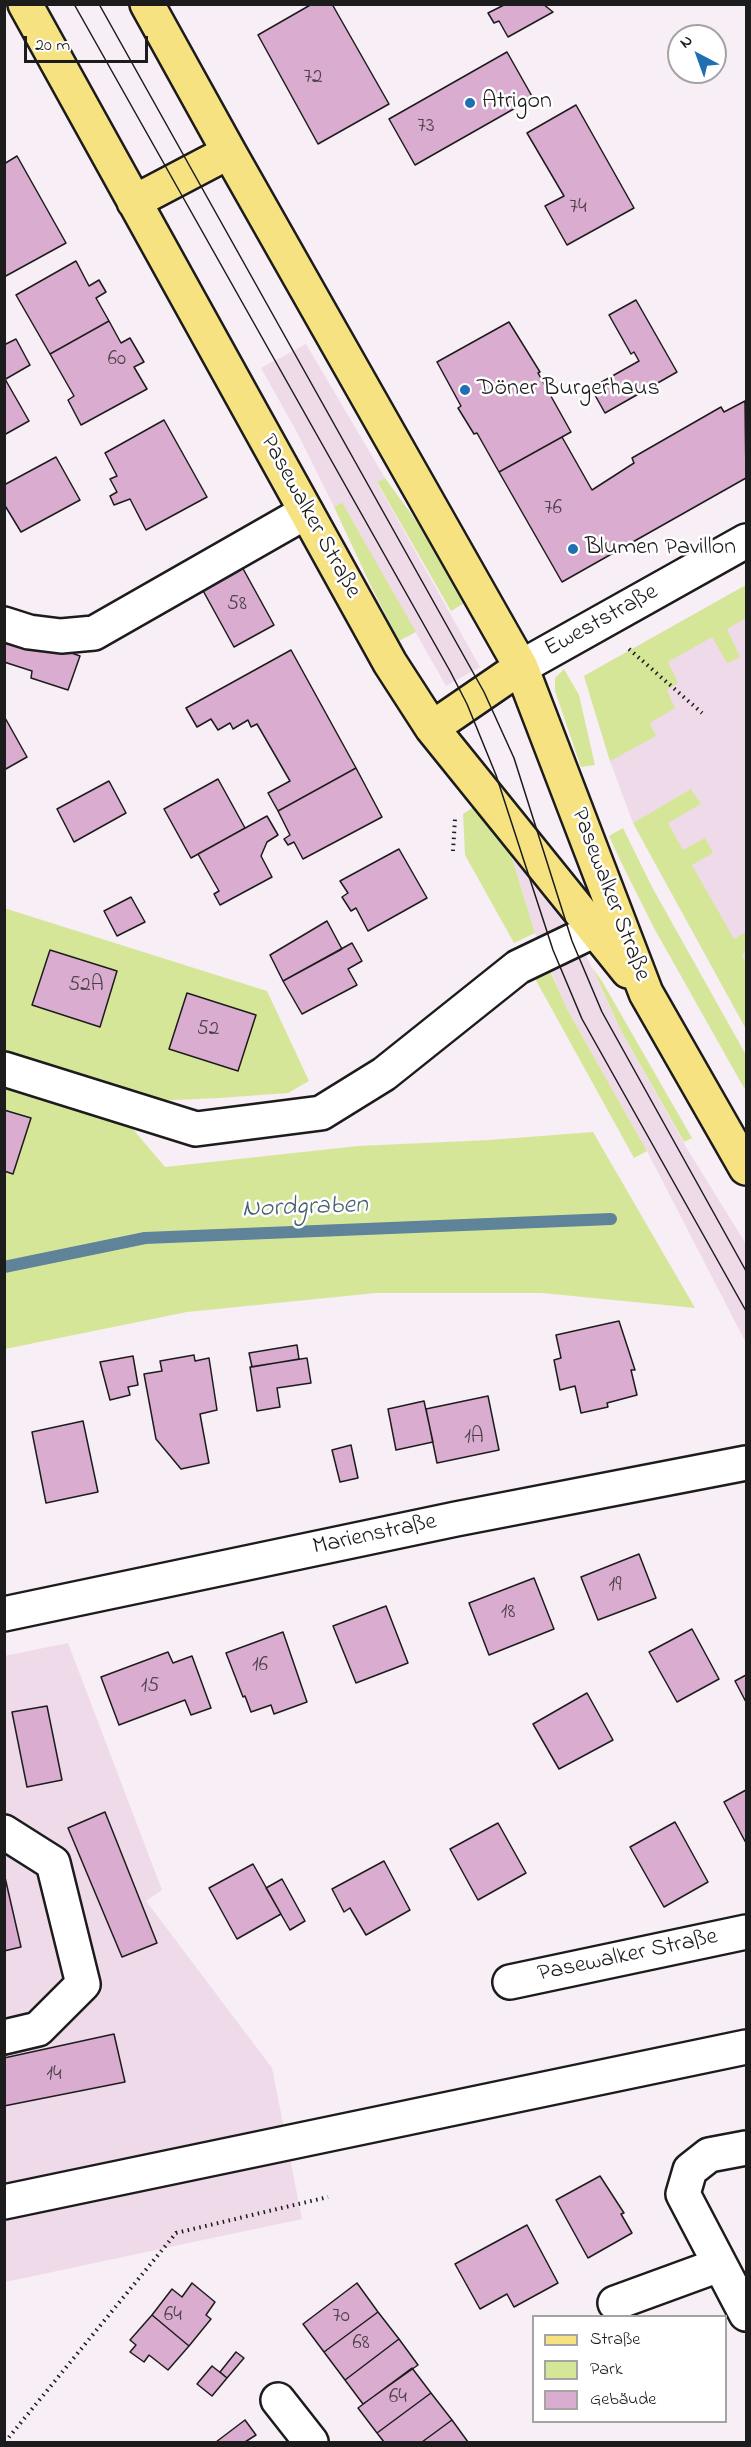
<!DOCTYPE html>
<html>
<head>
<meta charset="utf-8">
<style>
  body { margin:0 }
  #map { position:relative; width:751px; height:2447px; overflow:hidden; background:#f8eef5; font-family:"Indie Flower",sans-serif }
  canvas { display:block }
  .frame { position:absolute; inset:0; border:6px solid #1c1c1c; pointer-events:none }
  .legend { position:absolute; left:532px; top:2315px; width:195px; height:108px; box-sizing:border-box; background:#fff; border:2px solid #a4a4a4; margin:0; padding:8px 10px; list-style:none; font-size:18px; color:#1c1c1c }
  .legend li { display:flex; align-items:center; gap:12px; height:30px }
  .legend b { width:30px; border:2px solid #a4a4a4 }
  .north { position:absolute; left:667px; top:24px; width:60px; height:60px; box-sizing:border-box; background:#fff; border:2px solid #a4a4a4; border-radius:50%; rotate:319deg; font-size:16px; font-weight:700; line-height:24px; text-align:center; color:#1c1c1c }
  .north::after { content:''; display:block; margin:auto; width:21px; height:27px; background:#1f6fb2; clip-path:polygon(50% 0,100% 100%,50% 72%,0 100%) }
  .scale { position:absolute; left:24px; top:36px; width:124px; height:27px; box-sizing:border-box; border:3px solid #1c1c1c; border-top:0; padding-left:8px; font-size:18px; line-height:21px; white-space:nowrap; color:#1c1c1c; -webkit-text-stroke:4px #fff; paint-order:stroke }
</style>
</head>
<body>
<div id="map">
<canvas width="751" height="2447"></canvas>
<div class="frame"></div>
<ul class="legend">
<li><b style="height:8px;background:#f7e281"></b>Straße</li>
<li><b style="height:16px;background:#d6e699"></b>Park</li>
<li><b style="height:16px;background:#daaccf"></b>Gebäude</li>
</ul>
<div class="north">N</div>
<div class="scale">20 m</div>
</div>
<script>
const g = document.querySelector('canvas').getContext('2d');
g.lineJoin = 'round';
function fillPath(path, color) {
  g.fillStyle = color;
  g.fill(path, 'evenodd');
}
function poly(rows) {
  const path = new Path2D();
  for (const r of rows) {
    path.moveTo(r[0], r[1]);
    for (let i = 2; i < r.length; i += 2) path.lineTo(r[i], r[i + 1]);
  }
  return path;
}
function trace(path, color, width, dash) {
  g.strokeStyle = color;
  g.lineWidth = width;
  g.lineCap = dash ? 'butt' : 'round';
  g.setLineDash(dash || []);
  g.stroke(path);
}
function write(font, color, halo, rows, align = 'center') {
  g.font = font + ' "Indie Flower",sans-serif';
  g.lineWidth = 5;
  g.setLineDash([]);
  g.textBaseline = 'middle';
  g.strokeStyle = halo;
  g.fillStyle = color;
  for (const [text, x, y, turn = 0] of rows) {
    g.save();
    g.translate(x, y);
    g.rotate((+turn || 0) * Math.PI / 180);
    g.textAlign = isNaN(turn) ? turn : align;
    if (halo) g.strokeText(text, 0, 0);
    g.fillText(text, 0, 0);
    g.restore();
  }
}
fillPath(poly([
  [306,344,385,478,377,483,480,667,446,686,342,502,334,507,298,434,261,368],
  [746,585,746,1029,633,823,610,761,584,676],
  [509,848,585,953,620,1029,686,1147,746,1244,746,1343,647,1151,567,1009,535,933],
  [68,1643,162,1890,146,1901,272,2068,302,2219,5,2282,4,1656]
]), '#efdaea');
fillPath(poly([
  [385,478,438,551,466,602,451,611,377,482],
  [342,502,416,632,399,641,370,584,334,507],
  [746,585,746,618,727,629,740,657,727,663,712,637,668,662,678,683,667,690,675,708,650,723,656,736,610,761,584,676],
  [564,669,579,695,595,765,581,767,555,691,555,678],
  [691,789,701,804,668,823,683,850,705,838,713,853,692,865,734,939,746,932,746,952,742,955,746,963,746,1029,633,823],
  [474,807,509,848,535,933,514,943,465,855,463,814],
  [623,828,652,887,746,1055,746,1086,744,1088,654,928,620,860,609,836],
  [4,908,267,991,309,1081,288,1093,220,1098,152,1101,5,1055],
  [592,967,603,983,692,1138,684,1142,620,1029],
  [549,968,567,1009,647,1151,634,1158,533,975],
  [4,1083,126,1121,165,1167,358,1146,489,1140,593,1132,695,1308,542,1293,376,1293,187,1312,5,1349]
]), '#d6e699');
trace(poly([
  [4,1267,145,1238,611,1219]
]), '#5f8399', 12);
const building = poly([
  [312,4,332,4,389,104,318,144,258,35,312,4],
  [506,4,543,4,553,12,508,37,499,21,494,23,488,13,506,4],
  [507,52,533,98,415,165,389,119,507,52],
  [576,105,634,208,567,245,545,206,564,196,527,133,576,105],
  [17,156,66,243,4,277,4,164,17,156],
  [76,261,89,286,99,280,106,292,96,298,109,321,50,354,16,295,76,261],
  [636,300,677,372,605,413,591,388,639,361,634,352,631,354,609,315,636,300],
  [109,321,121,343,130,338,144,362,134,367,147,389,81,425,68,400,74,396,50,354,109,321],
  [509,322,540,372,538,373,571,432,499,472,477,433,474,434,458,408,461,406,437,362,509,322],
  [16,339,30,365,4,380,4,345,16,339],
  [5,379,29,421,4,435,4,380,5,379],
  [745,401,746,478,562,582,499,472,562,437,592,490,634,463,632,458,721,407,724,412,745,401],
  [164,420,207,497,146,530,130,499,114,505,110,496,117,492,110,479,117,476,105,453,164,420],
  [56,457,80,500,21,532,4,504,4,485,56,457],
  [241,565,274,625,234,647,201,587,241,565],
  [4,629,80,656,68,690,31,678,32,671,4,662,4,629],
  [291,650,356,768,278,811,268,793,290,781,257,724,251,727,248,720,233,729,230,723,218,730,211,719,197,727,186,708,291,650],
  [4,716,27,757,4,770,4,716],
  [356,768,382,817,303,859,294,842,288,845,284,839,290,835,278,811,356,768],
  [218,779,245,828,191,858,164,809,218,779],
  [109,781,126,813,74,842,57,809,109,781],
  [267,816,278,835,267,842,261,856,272,877,220,905,214,894,219,891,198,854,267,816],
  [399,849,427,898,368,931,356,908,351,911,342,897,348,893,340,881,399,849],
  [131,897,145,922,117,936,104,911,131,897],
  [327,921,342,949,283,981,270,955,327,921],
  [352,943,362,961,348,969,357,985,302,1014,283,981,352,943],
  [50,950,117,971,100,1027,32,1005,50,950],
  [187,993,256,1015,238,1071,169,1049,187,993],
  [4,1110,31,1118,13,1174,4,1171,4,1110],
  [619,1321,635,1370,631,1370,637,1395,607,1403,608,1407,581,1413,575,1386,560,1390,554,1360,561,1358,556,1335,619,1321],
  [297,1345,299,1359,252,1367,249,1353,297,1345],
  [194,1355,195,1361,209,1358,217,1410,200,1414,209,1463,181,1469,156,1439,144,1374,162,1371,160,1361,194,1355],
  [133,1356,138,1385,128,1387,130,1395,110,1400,100,1362,133,1356],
  [307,1358,311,1383,277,1388,280,1407,257,1411,250,1367,307,1358],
  [488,1396,499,1450,437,1463,426,1409,488,1396],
  [424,1401,433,1442,396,1450,388,1409,424,1401],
  [83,1421,98,1492,46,1503,32,1432,83,1421],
  [351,1445,358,1478,340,1482,332,1450,351,1445],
  [639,1554,656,1598,598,1620,581,1577,639,1554],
  [534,1578,554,1629,489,1655,469,1603,534,1578],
  [386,1606,408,1663,356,1683,333,1626,386,1606],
  [692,1629,719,1679,677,1702,649,1652,692,1629],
  [283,1632,307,1702,274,1714,271,1705,251,1712,245,1696,243,1697,226,1653,283,1632],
  [168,1652,173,1663,192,1656,211,1708,191,1715,185,1700,119,1725,101,1677,168,1652],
  [746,1675,746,1702,735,1681,746,1675],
  [587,1693,613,1740,559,1769,533,1724,587,1693],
  [47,1706,62,1780,27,1787,12,1712,47,1706],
  [746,1790,746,1843,724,1802,746,1790],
  [105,1812,157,1943,122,1957,68,1828,105,1812],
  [675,1822,708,1882,664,1907,630,1847,675,1822],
  [498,1823,526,1873,478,1900,450,1849,498,1823],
  [384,1861,410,1910,366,1935,350,1908,344,1912,332,1889,384,1861],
  [253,1864,281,1914,237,1939,209,1888,253,1864],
  [4,1873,21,1947,4,1951,4,1873],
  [282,1879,305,1921,290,1930,266,1888,282,1879],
  [114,2034,125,2082,4,2106,4,2058,114,2034],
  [600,2176,624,2213,621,2214,632,2233,588,2258,556,2200,600,2176],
  [527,2225,558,2283,514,2307,507,2294,480,2309,455,2264,527,2225],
  [192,2283,215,2302,206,2315,211,2319,189,2346,152,2315,172,2289,182,2297,192,2283],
  [357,2283,378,2312,324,2352,303,2324,357,2283],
  [378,2312,399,2339,345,2380,324,2352,378,2312],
  [152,2315,189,2346,168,2370,149,2355,144,2362,130,2352,136,2345,130,2340,152,2315],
  [399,2339,418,2365,363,2404,345,2380,399,2339],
  [236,2352,244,2358,227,2378,220,2372,236,2352],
  [212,2366,227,2378,212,2396,197,2384,212,2366],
  [412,2368,431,2393,377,2433,358,2408,412,2368],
  [431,2393,452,2420,422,2442,384,2442,377,2433,431,2393],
  [245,2420,256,2435,245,2442,216,2442,245,2420],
  [452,2420,468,2442,422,2442,452,2420]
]);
fillPath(building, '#daaccf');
trace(building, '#1c1c1c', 1.5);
const minor = poly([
  [4,624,29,632,61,636,94,633,306,512],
  [521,667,746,541],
  [4,1069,196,1129,321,1113,384,1074,518,967,595,930],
  [4,1614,456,1519,746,1463],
  [4,1832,53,1863,83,1984,38,2029,4,2037],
  [510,1982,746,1932],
  [746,2148,709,2155,690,2170,683,2194,746,2314],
  [4,2202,746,2047],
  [615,2303,719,2265],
  [278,2400,311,2442]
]);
const major = poly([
  [25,4,390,663,432,728,628,971],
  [147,4,229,152,521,667,646,993,746,1168],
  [134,202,229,152],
  [432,728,521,667]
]);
trace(minor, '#1c1c1c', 38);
trace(major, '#1c1c1c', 38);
trace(poly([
  [629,649,702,713],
  [453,851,455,819],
  [5,2442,176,2233,328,2197]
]), '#1c1c1c', 4, [1.5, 4.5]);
trace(minor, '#fff', 33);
trace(major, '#f7e281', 33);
trace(poly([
  [74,4,450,671,467,704,496,775,553,950,582,1019,746,1311],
  [99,4,484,692,514,758,572,941,602,1012,746,1271]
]), '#1c1c1c', 1.5);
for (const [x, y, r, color] of [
  [470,103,6,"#1f6fb2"],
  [465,390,6,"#1f6fb2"],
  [573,549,6,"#1f6fb2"]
]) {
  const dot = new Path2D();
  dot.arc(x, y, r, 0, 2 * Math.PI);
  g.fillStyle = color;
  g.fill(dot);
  trace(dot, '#fff', 2);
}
write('21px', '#4c4049', null, [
  ["72",313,79],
  ["73",426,128],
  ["74",578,209],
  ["60",117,361],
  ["76",553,510],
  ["58",237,606],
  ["52A",86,987],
  ["52",208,1031],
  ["1A",474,1439],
  ["19",615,1587],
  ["18",508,1614],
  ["16",260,1667],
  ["15",150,1688],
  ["14",54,2076],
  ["64",173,2317],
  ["70",341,2318],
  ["68",361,2345],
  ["64",398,2399]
]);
write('24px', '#1c1c1c', '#fff', [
  ["Atrigon",482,103],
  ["Döner Burgerhaus",477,390],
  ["Blumen Pavillon",585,549]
], 'left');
write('24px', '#1c1c1c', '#fff', [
  ["Pasewalker Straße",309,517,61],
  ["Eweststraße",602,622,-29],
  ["Pasewalker Straße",609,895,69],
  ["Marienstraße",375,1536,-12],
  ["Pasewalker Straße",628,1957,-12]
]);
write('italic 26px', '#48616f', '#fff', [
  ["Nordgraben",305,1209,-2]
]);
</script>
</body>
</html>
